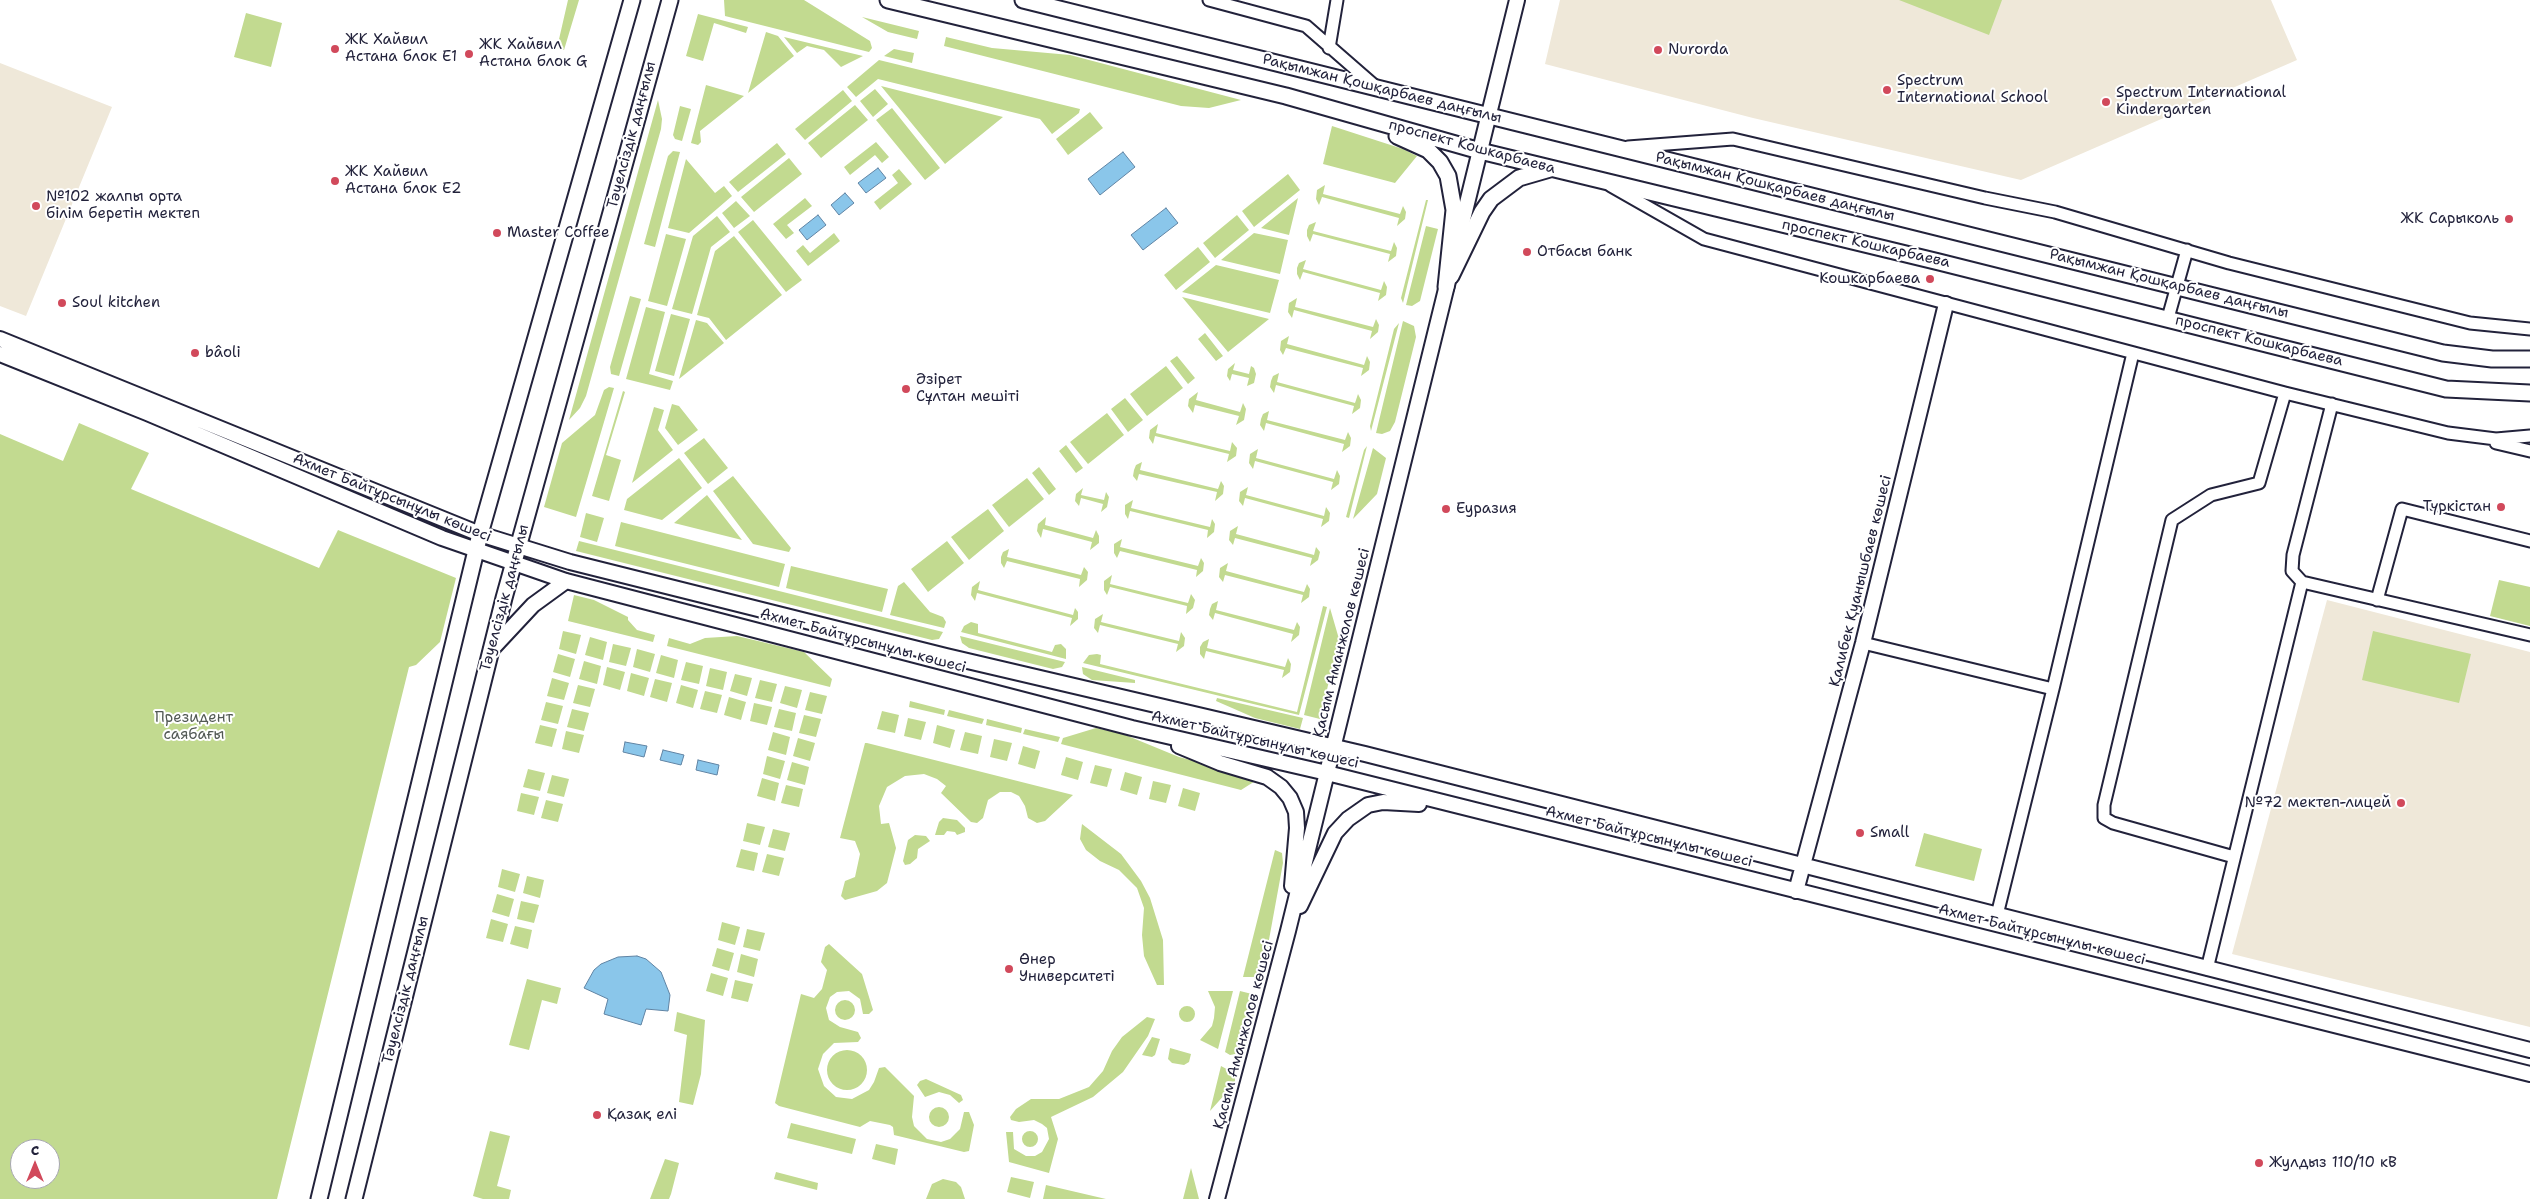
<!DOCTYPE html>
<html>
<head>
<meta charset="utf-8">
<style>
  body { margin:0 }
  #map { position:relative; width:2530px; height:1199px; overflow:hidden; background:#fff; font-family:"Shantell Sans",sans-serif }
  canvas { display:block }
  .north { position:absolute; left:10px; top:1139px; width:50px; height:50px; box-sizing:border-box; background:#fff; border:1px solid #a7a7b1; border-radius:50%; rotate:0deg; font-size:14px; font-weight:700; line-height:20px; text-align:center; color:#22223b }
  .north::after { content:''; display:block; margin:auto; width:18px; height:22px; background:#d1495b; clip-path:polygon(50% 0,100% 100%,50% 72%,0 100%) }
</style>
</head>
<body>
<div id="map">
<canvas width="2530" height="1199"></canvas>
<div class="north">С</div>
</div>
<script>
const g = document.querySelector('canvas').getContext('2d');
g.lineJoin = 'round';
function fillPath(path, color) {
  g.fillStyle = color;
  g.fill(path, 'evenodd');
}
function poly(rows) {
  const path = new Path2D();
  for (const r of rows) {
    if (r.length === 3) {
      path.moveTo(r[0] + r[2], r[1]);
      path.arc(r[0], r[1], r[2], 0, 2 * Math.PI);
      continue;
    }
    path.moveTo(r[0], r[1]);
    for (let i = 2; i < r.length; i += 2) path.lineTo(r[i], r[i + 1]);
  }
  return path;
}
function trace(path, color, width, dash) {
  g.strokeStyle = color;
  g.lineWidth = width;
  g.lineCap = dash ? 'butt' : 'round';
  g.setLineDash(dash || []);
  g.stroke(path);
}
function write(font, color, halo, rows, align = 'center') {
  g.font = font + ' "Shantell Sans",sans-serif';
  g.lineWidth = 4;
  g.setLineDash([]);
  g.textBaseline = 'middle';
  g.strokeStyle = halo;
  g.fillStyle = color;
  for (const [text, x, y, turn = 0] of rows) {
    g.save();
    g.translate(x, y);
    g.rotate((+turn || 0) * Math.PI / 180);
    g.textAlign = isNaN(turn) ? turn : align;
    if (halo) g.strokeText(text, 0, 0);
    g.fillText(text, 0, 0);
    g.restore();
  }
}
fillPath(poly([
  [1560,0,2271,0,2297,60,2021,180,1753,118,1545,64],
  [0,63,112,107,26,316,0,306],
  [2327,600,2530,652,2530,1027,2232,954]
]), '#efe8d9');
fillPath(poly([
  [568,0,579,0,564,50,557,48],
  [724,0,804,0,870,41,872,48,869,52,725,16],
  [1899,0,2002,0,1989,35],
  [246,13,282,23,271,67,234,57],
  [698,14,748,27,746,33,714,23,703,61,686,56],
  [862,17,919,31,917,39,888,32],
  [766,32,778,36,794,56,748,93],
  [784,37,863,56,841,67,824,50,807,46,797,53],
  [946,37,992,48,1070,55,1241,100,1209,108,1181,106,944,46],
  [894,49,914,53,912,63,884,56],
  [879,60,1080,109,1079,113,1052,134,1040,119,878,79,856,97,847,87],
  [706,85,744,96,700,131,701,142,698,145,691,143],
  [881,86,1003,117,945,164],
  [875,89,888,104,873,117,860,101],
  [843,90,852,101,805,140,795,129],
  [658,100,662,119,661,129,586,396,580,408,569,420],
  [855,105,868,120,821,158,808,143],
  [680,106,691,109,682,141,675,139,673,135],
  [892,108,940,168,925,180,876,120],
  [1090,112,1103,128,1068,155,1056,139],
  [1332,126,1403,149,1417,156,1395,183,1323,164],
  [876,142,889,157,882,163,875,155,850,175,844,167],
  [777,143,786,154,738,192,729,182],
  [673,151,680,152,655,247,644,244,668,156],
  [789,158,802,174,754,212,741,197],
  [686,159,715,193,724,186,732,196,689,233,668,228],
  [899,169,912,184,880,210,874,202,898,183,892,175],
  [1288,174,1300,190,1254,227,1242,211],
  [1325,185,1323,194,1400,214,1403,206,1406,212,1405,219,1397,226,1399,218,1322,197,1319,205,1316,199,1317,190],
  [805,198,812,206,787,225,794,233,786,239,773,224],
  [1298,198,1289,235,1261,228],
  [1426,200,1428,200,1403,303,1401,298],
  [736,201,750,216,734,228,722,213],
  [1237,215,1249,230,1215,258,1203,243],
  [717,216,730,232,711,247,692,314,672,309,693,236],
  [753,220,802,280,786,292,738,232],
  [1316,222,1313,231,1391,251,1394,242,1397,248,1396,256,1388,262,1390,254,1313,234,1310,242,1307,236,1307,230,1309,225],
  [1426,226,1438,229,1420,301,1412,306,1406,305],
  [834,233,840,241,808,266,796,251,803,245,810,253],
  [1254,233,1288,240,1280,274,1221,260],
  [666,234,686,239,667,306,648,301],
  [734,236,782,295,726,340,709,318,697,315,715,251],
  [1198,247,1210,262,1176,290,1164,275],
  [1306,260,1303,269,1381,290,1384,281,1387,287,1386,295,1378,301,1380,293,1303,272,1300,280,1297,274,1297,268,1299,263],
  [1216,265,1279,280,1270,313,1182,292],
  [630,296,641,299,619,376,611,374,610,367],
  [1182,297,1269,319,1228,352],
  [1297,298,1295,307,1373,327,1376,319,1379,325,1378,332,1370,339,1372,331,1294,310,1292,318,1288,312,1289,303],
  [646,307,665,312,649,374,673,381,670,390,626,379],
  [671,314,690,319,674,376,655,371],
  [696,320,707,323,724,343,679,379],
  [1403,321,1414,326,1416,337,1395,422,1390,431,1382,434,1376,433],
  [1399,323,1371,431,1370,426,1394,329],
  [1205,333,1223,356,1216,361,1198,339],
  [1289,336,1287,344,1364,365,1367,356,1370,362,1369,370,1361,376,1363,368,1286,348,1283,355,1280,350,1281,341],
  [1177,356,1195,378,1188,384,1170,361],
  [1235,363,1233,370,1249,374,1251,366,1254,368,1256,374,1254,383,1247,386,1249,378,1232,374,1230,381,1227,376,1228,369],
  [1166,366,1183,388,1147,416,1130,394],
  [1279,373,1277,382,1355,403,1358,394,1361,400,1360,408,1352,414,1354,406,1276,385,1274,393,1270,387,1271,381,1273,376],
  [609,387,614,388,576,517,544,507,562,443,595,415,604,390],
  [623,391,625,392,606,455,621,460,609,501,592,496],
  [1198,392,1196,400,1240,412,1243,403,1246,409,1244,420,1236,425,1239,416,1195,405,1193,413,1188,406,1189,399],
  [1125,398,1143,420,1128,432,1111,409],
  [672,404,679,406,698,430,678,445,665,428],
  [654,407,664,410,658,430,673,450,632,483],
  [1269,411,1267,420,1345,440,1348,432,1351,438,1350,446,1342,452,1344,444,1266,423,1264,431,1260,425,1261,419,1263,414],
  [1107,413,1124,435,1088,464,1070,442],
  [79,423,149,453,131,489,319,568,338,530,456,578,440,642,416,665,409,667,277,1199,0,1199,0,434,63,461],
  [20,1149,50,1149,50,1179,20,1179],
  [1158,424,1156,433,1230,451,1232,442,1237,448,1236,456,1227,462,1229,454,1155,436,1153,444,1149,438,1150,430],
  [704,438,728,468,708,484,684,453],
  [1066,445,1083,468,1076,473,1059,451],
  [1367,446,1349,518,1346,517,1364,450],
  [1373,448,1386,458,1377,494,1353,519],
  [1258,449,1256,458,1334,479,1337,470,1340,476,1339,484,1331,490,1333,482,1255,461,1253,469,1249,463,1250,454],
  [679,458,702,488,662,520,624,510,627,499],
  [1142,462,1140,470,1218,489,1221,481,1224,486,1223,494,1215,501,1217,492,1139,474,1137,481,1133,476,1134,470,1136,465],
  [1039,467,1056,489,1049,495,1032,473],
  [733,476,791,548,789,552,753,544,713,491],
  [1027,478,1044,499,1009,527,992,505],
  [1248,487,1246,495,1324,516,1326,507,1330,513,1329,521,1321,527,1323,519,1245,498,1243,506,1239,501,1240,492],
  [1083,488,1081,495,1104,500,1106,492,1109,497,1107,507,1101,512,1103,504,1081,498,1079,506,1075,501,1076,494],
  [707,495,742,540,674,523],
  [1133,500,1131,508,1210,527,1212,519,1215,524,1214,532,1207,538,1208,530,1130,511,1128,519,1125,514,1125,505],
  [988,509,1004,531,969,560,951,537],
  [586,513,604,518,597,542,580,537],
  [1046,517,1045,525,1093,538,1096,530,1099,536,1099,543,1090,550,1092,542,1043,529,1041,538,1037,531,1038,524],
  [621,522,785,564,779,587,615,546],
  [1238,526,1236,534,1314,555,1316,547,1320,552,1318,560,1310,566,1312,558,1235,538,1233,545,1229,540,1230,531],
  [1122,539,1120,547,1198,566,1201,558,1204,563,1203,571,1196,577,1197,570,1120,551,1117,558,1114,553,1114,544],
  [579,541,943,632,939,639,932,640,576,551],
  [947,541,964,563,928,592,911,569],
  [1009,549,1007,557,1081,575,1084,567,1088,572,1087,580,1079,587,1080,579,1007,561,1004,568,1001,563,1001,557,1003,552],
  [1228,563,1226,571,1304,592,1307,584,1310,589,1309,597,1301,603,1303,595,1225,575,1223,582,1219,577,1220,568],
  [791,566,888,589,882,612,786,588],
  [1112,575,1110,584,1188,603,1191,594,1195,600,1193,608,1186,614,1187,606,1110,587,1107,595,1104,590,1104,581],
  [2499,580,2530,587,2530,626,2490,616],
  [980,581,978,590,1073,615,1075,608,1078,612,1078,619,1070,626,1072,618,977,593,975,601,971,595,972,587],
  [904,582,930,612,943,617,946,622,944,628,890,615,898,586],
  [574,595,594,600,628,617,628,620,637,630,655,635,653,642,568,621],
  [1218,601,1216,610,1294,630,1297,622,1300,627,1299,635,1291,642,1293,634,1215,613,1213,620,1209,615,1210,609,1212,604],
  [1323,606,1327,607,1299,715,1083,663,1089,655,1097,654,1101,655,1100,664,1297,712],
  [1330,608,1339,639,1320,719,1304,715],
  [1103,614,1101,622,1179,641,1181,632,1185,638,1184,646,1176,652,1178,644,1100,625,1098,633,1094,628,1095,619],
  [971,622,978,624,978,633,1052,652,1055,645,1061,644,1066,649,1066,659,961,632,964,626],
  [563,631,581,635,576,654,559,649],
  [2373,631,2471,654,2459,703,2362,680],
  [737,636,804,652,832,679,830,687,667,646,669,638,690,644,705,638],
  [960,636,1065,662,1062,667,1053,669,969,648,962,643],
  [590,637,607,642,603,660,585,655],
  [1209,639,1207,648,1285,667,1288,658,1291,664,1290,672,1282,678,1284,670,1206,651,1204,659,1200,654,1200,647,1203,642],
  [613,644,631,648,626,666,609,662],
  [637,649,655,654,650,672,633,667],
  [558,654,575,659,570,677,553,672],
  [661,655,678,660,674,678,656,673],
  [584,661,601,666,597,684,579,679],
  [686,662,703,666,699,684,681,680],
  [607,667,625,672,620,690,603,685],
  [1082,667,1135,680,1135,683,1092,680,1083,674],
  [710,668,727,672,723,690,706,686],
  [631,673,649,678,644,696,627,691],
  [735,674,752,678,747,696,730,691],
  [552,678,569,683,564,700,547,696],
  [655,679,672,683,667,702,650,697],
  [760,680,777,684,772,702,755,698],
  [578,685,595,689,590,707,573,703],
  [681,685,698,690,693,708,676,703],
  [785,686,802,690,797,708,780,703],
  [705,691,722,695,717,713,700,709],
  [810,692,827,696,822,714,805,710],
  [729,697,746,702,741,720,724,715],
  [1217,698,1303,718,1300,729,1255,718,1216,701],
  [910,701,945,710,944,715,909,707],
  [546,702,563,706,558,724,541,720],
  [754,703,772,707,767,725,750,721],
  [572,709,589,713,584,731,567,727],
  [779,709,796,713,792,731,774,727],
  [949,710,984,719,982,724,947,716],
  [882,711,899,715,895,733,877,729],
  [804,715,821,719,816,737,799,733],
  [908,718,926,722,921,740,904,736],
  [987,719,1022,728,1021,733,986,725],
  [540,725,557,729,552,747,535,743],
  [937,725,955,730,950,748,933,743],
  [1096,728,1123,734,1179,757,1260,778,1241,790,1061,744,1063,738],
  [1025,729,1060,737,1058,742,1023,734],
  [566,731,584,735,579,753,562,749],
  [773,732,790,737,786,755,768,750],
  [965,732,982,736,978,754,960,750],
  [798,738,815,743,810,761,793,756],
  [994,739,1012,743,1007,761,990,757],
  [865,743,867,743,1073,795,1045,821,1037,823,1028,818,1025,806,1019,796,1011,792,1000,792,988,800,983,818,977,823,971,822,941,793,946,786,937,779,924,774,905,776,887,787,879,806,881,824,889,823,896,848,887,883,877,891,845,900,841,896,845,881,855,877,860,854,855,841,840,838],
  [1023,746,1040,751,1035,769,1018,764],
  [767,756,785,761,780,779,763,774],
  [1066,757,1083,762,1078,780,1061,775],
  [792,762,809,767,805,785,787,780],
  [1095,765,1112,769,1107,787,1090,783],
  [528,769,545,773,540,791,523,787],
  [1125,772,1142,777,1137,795,1120,790],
  [552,775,569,779,564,797,547,793],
  [762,778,779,783,775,801,757,796],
  [1153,781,1171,785,1166,803,1149,799],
  [786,785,803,789,799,807,781,803],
  [1183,788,1200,793,1195,811,1178,806],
  [521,793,539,797,534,815,517,811],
  [546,800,563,804,558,822,541,818],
  [943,818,957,820,965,828,965,832,957,835,955,832,947,831,944,835,935,835,939,822],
  [747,823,765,827,760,845,743,841],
  [1082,824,1121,854,1141,881,1150,898,1163,940,1164,985,1157,985,1144,956,1142,935,1144,908,1137,888,1119,870,1100,861,1086,850,1080,839],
  [773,829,790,833,785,851,768,847],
  [1924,833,1982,849,1974,881,1915,866],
  [915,835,926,836,930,841,918,849,917,858,910,864,905,865,903,861,908,840],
  [741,849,758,853,754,871,736,867],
  [1275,850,1282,853,1283,863,1264,967,1258,977,1243,977],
  [767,854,784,858,779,876,762,872],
  [502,869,520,874,515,892,498,887],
  [527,876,544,880,540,898,523,893],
  [497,894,514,899,509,917,492,912],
  [521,901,539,905,534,923,517,919],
  [491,919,508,924,503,942,486,938],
  [722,922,740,927,735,945,718,940],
  [515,926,532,930,528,949,510,944],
  [747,929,765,933,760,951,743,947],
  [829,944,862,974,873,1010,869,1014,863,1014,860,999,849,991,837,992,830,997,826,1008,829,1020,840,1027,858,1032,861,1038,858,1042,834,1043,823,1054,818,1069,824,1086,836,1097,852,1099,869,1090,874,1082,879,1068,885,1067,914,1096,912,1117,914,1126,927,1139,941,1142,950,1139,960,1129,964,1112,969,1112,974,1125,969,1151,964,1152,894,1135,893,1127,890,1125,870,1121,860,1127,779,1106,775,1103,801,994,814,998,822,989,827,970,821,962,825,947],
  [717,948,734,953,729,971,712,966],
  [741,954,758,959,754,977,737,972],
  [711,973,728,978,723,996,706,991],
  [527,979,561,988,557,1004,542,1000,529,1050,509,1045],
  [735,980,753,984,748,1002,731,998],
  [1208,991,1233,991,1218,1049,1200,1040,1212,1026,1214,1018,1215,1007],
  [1240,991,1252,994,1256,997,1256,1004,1245,1049,1241,1053,1230,1055,1225,1052],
  [845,1010,10],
  [1187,1014,8],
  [677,1012,705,1020,701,1074,693,1105,679,1102,687,1035,674,1031],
  [1147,1017,1155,1019,1148,1036,1123,1072,1093,1097,1051,1117,1058,1139,1049,1173,1009,1162,1006,1132,1013,1132,1014,1149,1026,1156,1035,1156,1042,1152,1049,1139,1047,1128,1042,1124,1034,1120,1019,1122,1011,1120,1010,1117,1016,1109,1031,1099,1059,1099,1089,1087,1103,1071,1112,1051,1122,1037],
  [1152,1037,1160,1039,1155,1055,1152,1057,1142,1055],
  [1170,1048,1191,1054,1189,1062,1184,1065,1172,1063,1168,1059],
  [847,1070,20],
  [1221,1066,1232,1072,1235,1078,1235,1083,1210,1111],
  [926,1079,961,1095,963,1100,959,1103,950,1095,939,1092,925,1097,917,1085,920,1081],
  [939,1117,10],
  [791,1123,856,1139,852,1154,787,1138],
  [490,1131,510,1136,497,1186,511,1190,509,1199,483,1199,473,1196],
  [1030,1139,8],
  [876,1144,898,1149,895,1165,872,1159],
  [665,1159,679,1163,671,1194,669,1199,650,1199],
  [1191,1168,1199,1199,1183,1199],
  [776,1172,818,1183,817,1190,774,1179],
  [1011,1177,1034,1182,1030,1198,1007,1192],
  [943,1179,956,1182,961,1187,965,1199,926,1199,932,1184],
  [1046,1185,1106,1199,1043,1199]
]), '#c2da90');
const water = poly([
  [1123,152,1135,167,1100,195,1088,179,1123,152],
  [878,168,886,178,866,193,858,183,878,168],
  [845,193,854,203,839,215,831,205,845,193],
  [1166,208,1178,223,1143,250,1131,235,1166,208],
  [818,215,826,225,807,240,799,230,818,215],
  [625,742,647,746,644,757,623,752,625,742],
  [663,750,684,755,681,765,660,760,663,750],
  [698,760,719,765,717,775,696,770,698,760],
  [637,956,646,959,661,972,670,995,668,1011,646,1009,641,1025,604,1014,608,999,584,988,594,970,601,964,618,957,637,956]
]);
fillPath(water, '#8ac6ea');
trace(water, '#6084a4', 1);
const minor = poly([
  [1209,0,1306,26,1376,87],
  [1329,48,1337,0],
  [1628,147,1733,139,1985,198,2055,212,2229,263,2470,323,2530,329],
  [1611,186,1704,239,2285,393,2448,433,2496,439,2530,436],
  [2168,318,2187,250],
  [2496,443,2530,451],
  [2302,582,2530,635],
  [2377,600,2402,509,2530,541],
  [1863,643,2053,689,1997,915],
  [2053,689,2133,353],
  [2234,857,2113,823,2104,818,2104,805,2172,520,2211,495,2259,483,2285,393],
  [2207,969,2302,582,2292,571,2293,555,2332,404]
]);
const tertiary = poly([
  [1455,252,1517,0],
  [0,339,480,534,570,562,946,656,1365,754,2530,1050],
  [0,354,147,413,442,538,566,581,1132,728,1327,773,2530,1074],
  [491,650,533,605,566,581],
  [1179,746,1220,763,1267,777,1281,787,1290,798,1296,812,1297,828,1292,886],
  [1796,891,1863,643,1946,304],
  [1300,906,1335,833,1348,819,1368,805,1383,802,1419,804],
  [1217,1199,1288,931,1449,277]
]);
const secondary = poly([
  [888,0,1286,96,1480,151,1939,262,2446,389,2530,393],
  [1023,0,2443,353,2492,359,2530,359],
  [1397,136,1428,150,1440,162,1448,176,1454,210,1446,287],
  [1451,276,1482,212,1491,199,1519,178,1550,169],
  [319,1199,480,534,632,0],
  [354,1199,504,598,670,0]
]);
trace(minor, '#22223b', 15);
trace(tertiary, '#22223b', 18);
trace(secondary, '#22223b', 19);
trace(minor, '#fff', 11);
trace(tertiary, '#fff', 14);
trace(secondary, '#fff', 15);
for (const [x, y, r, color] of [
  [335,49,5,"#d1495b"],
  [1658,50,5,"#d1495b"],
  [469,54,5,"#d1495b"],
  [1887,90,5,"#d1495b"],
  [2106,102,5,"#d1495b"],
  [335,181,5,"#d1495b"],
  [36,206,5,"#d1495b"],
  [2509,219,5,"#d1495b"],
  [497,233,5,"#d1495b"],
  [1527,252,5,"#d1495b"],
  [1930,279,5,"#d1495b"],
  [62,303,5,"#d1495b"],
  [195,353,5,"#d1495b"],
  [906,389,5,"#d1495b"],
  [2501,507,5,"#d1495b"],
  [1446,509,5,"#d1495b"],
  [2401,803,5,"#d1495b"],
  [1860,833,5,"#d1495b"],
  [1009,969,5,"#d1495b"],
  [597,1115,5,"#d1495b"],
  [2259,1163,5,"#d1495b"]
]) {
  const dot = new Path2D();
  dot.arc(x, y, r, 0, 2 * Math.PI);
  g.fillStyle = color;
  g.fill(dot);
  trace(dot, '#fff', 2);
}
write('15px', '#22223b', '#fff', [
  ["ЖК Хайвил",345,40],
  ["Астана блок E1",345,57],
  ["ЖК Хайвил",479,45],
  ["Астана блок G",479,62],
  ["Nurorda",1668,50],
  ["Spectrum",1897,81],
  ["International School",1897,98],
  ["Spectrum International",2116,93],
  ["Kindergarten",2116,110],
  ["ЖК Хайвил",345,172],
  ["Астана блок E2",345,189],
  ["№102 жалпы орта",46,197],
  ["білім беретін мектеп",46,214],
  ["ЖК Сарыколь",2499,219,"right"],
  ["Master Coffee",507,233],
  ["Отбасы банк",1537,252],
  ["Кошкарбаева",1920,279,"right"],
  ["Soul kitchen",72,303],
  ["bâoli",205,353],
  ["Әзірет",916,380],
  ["Сұлтан мешіті",916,397],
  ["Түркістан",2491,507,"right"],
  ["Еуразия",1456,509],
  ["№72 мектеп-лицей",2391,803,"right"],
  ["Small",1870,833],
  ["Өнер",1019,960],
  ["Университеті",1019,977],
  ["Қазақ елі",607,1115],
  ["Жулдыз 110/10 кВ",2269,1163]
], 'left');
write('15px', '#22223b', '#fff', [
  ["Рақымжан Қошқарбаев даңғылы",1382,89,14],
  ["Тәуелсіздік даңғылы",632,135,-75],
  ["проспект Кошкарбаева",1472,147,15],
  ["Рақымжан Қошқарбаев даңғылы",1775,187,14],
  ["проспект Кошкарбаева",1866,244,13],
  ["Рақымжан Қошқарбаев даңғылы",2169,284,14],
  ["проспект Кошкарбаева",2259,341,14],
  ["Ахмет Байтұрсынұлы көшесі",392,498,22],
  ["Қалибек Қуанышбаев көшесі",1861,581,-76],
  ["Тәуелсіздік даңғылы",505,598,-75],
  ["Ахмет Байтұрсынұлы көшесі",863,641,15],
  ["Қасым Аманжолов көшесі",1342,643,-76],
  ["Ахмет Байтұрсынұлы көшесі",1255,740,13],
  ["Ахмет Байтұрсынұлы көшесі",1649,837,14],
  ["Ахмет Байтұрсынұлы көшесі",2042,935,14],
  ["Тәуелсіздік даңғылы",406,990,-76],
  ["Қасым Аманжолов көшесі",1244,1035,-75]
]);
write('15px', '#525954', '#fff', [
  ["Президент",194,718],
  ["саябағы",194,735]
]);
</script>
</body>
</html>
